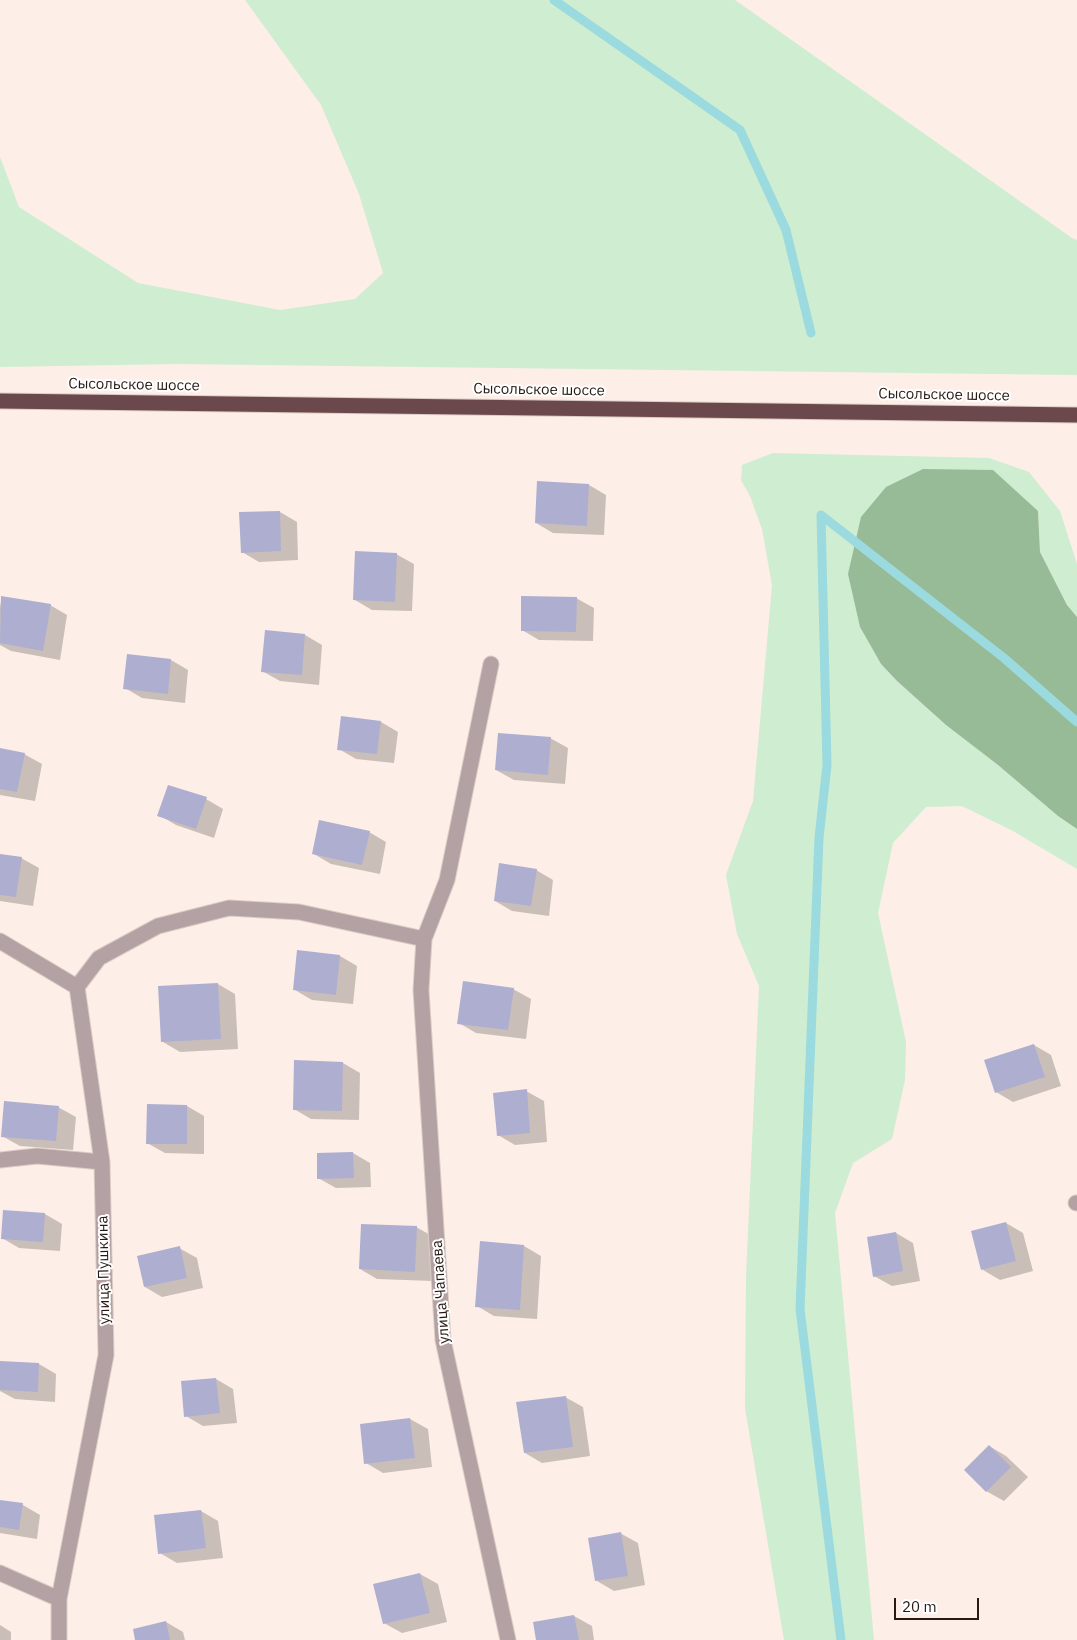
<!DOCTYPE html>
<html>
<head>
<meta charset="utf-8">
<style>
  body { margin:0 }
  #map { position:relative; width:1077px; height:1640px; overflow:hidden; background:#fdeee7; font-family:"IBM Plex Sans",sans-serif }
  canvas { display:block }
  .scale { position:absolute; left:894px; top:1598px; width:85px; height:22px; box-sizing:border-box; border:2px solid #271a14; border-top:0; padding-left:6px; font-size:15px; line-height:18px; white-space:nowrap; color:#271a14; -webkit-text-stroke:4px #fff; paint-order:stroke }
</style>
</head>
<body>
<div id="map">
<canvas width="1077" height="1640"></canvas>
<div class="scale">20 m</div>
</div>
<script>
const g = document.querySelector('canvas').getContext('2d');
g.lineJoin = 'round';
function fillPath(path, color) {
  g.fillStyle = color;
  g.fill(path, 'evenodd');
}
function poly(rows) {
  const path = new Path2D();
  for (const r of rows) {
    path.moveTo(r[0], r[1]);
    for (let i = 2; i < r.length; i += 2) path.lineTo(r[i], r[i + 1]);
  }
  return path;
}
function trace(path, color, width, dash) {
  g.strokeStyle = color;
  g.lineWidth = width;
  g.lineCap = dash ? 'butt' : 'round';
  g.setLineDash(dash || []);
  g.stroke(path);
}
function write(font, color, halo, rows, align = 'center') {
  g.font = font + ' "IBM Plex Sans",sans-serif';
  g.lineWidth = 4;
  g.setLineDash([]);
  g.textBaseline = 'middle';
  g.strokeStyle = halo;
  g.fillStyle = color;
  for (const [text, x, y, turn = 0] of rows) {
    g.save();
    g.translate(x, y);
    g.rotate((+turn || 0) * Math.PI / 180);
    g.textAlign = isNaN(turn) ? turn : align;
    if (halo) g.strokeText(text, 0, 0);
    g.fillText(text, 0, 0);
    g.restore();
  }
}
fillPath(poly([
  [245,0,735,0,1072,238,1077,240,1077,375,177,364,0,367,0,157,19,207,138,283,280,310,355,299,383,273,359,194,321,105],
  [773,453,989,458,1029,472,1060,511,1077,564,1077,617,1067,605,1040,552,1038,511,860,627,881,664,897,681,946,725,998,765,1058,816,1077,829,1077,869,1013,831,962,806,926,807,893,843,878,913,906,1042,905,1080,892,1139,853,1163,835,1213,874,1640,784,1640,745,1408,746,1277,759,986,737,934,726,875,753,801,772,585,762,529,750,496,741,480,742,465]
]), '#cfedd0');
fillPath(poly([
  [923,469,993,470,1038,511,1040,552,1067,605,1077,617,1077,829,1058,816,998,765,946,725,897,681,881,664,860,627,848,574,861,517,886,487]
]), '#97bb97');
fillPath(poly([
  [589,485,606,495,604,535,553,533,536,523],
  [280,512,297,522,298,560,259,562,242,552],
  [396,554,414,564,412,611,372,610,355,600],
  [2,597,50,605,67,615,60,660,11,651,0,645,0,607],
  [576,598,594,608,593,641,539,640,522,630],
  [305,635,322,645,319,685,280,681,262,671],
  [128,656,171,660,188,670,185,703,142,698,125,688],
  [381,722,398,732,394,763,356,759,339,749],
  [550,738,568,748,565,784,514,780,496,770],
  [0,750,24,754,42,764,35,801,0,795],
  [206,799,223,809,214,838,176,825,159,815],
  [369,832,386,842,380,874,331,864,314,854],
  [0,855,21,858,39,868,33,906,0,901],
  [536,870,553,880,549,916,512,911,495,901],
  [340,956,357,966,353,1004,312,1000,295,990],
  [218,984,235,994,238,1049,180,1052,163,1042],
  [513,989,531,999,526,1039,476,1033,459,1023],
  [1034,1045,1051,1055,1061,1086,1013,1102,996,1092],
  [295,1061,343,1063,360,1073,359,1120,311,1119,294,1109],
  [526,1091,544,1101,547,1142,515,1145,498,1135],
  [187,1106,204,1116,204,1154,165,1153,147,1143],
  [58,1107,76,1117,73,1150,20,1146,2,1136],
  [353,1153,370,1163,371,1187,336,1188,318,1178],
  [4,1211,45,1214,62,1224,60,1251,19,1248,2,1238],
  [1006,1223,1023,1233,1033,1271,1000,1280,983,1270],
  [416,1227,434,1237,432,1281,377,1279,360,1269],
  [896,1233,913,1243,920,1281,892,1286,874,1276],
  [524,1246,541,1256,537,1319,494,1316,477,1306],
  [179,1248,197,1258,203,1288,162,1297,145,1287],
  [0,1362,39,1364,56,1374,55,1402,15,1399,0,1391],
  [216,1379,233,1389,237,1423,203,1426,186,1416],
  [565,1397,583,1407,590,1456,542,1463,525,1453],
  [410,1419,428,1429,432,1467,383,1473,366,1463,361,1425],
  [989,1446,1006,1456,1028,1477,1004,1501,986,1491],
  [0,1501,23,1505,40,1515,37,1539,0,1533],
  [201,1511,218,1521,223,1558,177,1563,160,1553],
  [620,1533,638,1543,645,1585,614,1591,597,1581],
  [420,1574,438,1584,447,1622,402,1633,384,1623],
  [574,1616,592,1626,594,1640,538,1640],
  [166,1622,183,1632,185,1640,136,1640],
  [0,1625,11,1632,11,1640,0,1640]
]), '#0003');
trace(poly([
  [554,0,740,130,786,230,811,333],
  [821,515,827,765,819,838,800,1309,841,1640],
  [821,515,1004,658,1077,722]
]), '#9bdade', 9);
fillPath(poly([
  [537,481,589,484,587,526,535,523],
  [280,511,281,551,241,553,239,512],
  [355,551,397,553,395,602,353,600],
  [1,596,51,604,43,651,0,643],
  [521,596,577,597,576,632,521,631],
  [265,630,305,634,302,675,261,672],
  [127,654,171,659,168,694,123,689],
  [341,716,381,721,377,754,337,750],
  [498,733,551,737,548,775,495,770],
  [0,748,25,753,17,792,0,789],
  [168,785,207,797,196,829,157,816],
  [319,820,370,831,362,865,312,854],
  [0,854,22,857,16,897,0,895],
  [499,863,537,869,531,906,494,901],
  [297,950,340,955,336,995,293,990],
  [463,981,514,988,508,1030,457,1024],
  [218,983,221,1039,161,1042,158,986],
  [1034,1044,1045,1077,995,1093,984,1060],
  [294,1060,343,1062,342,1111,293,1110],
  [527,1089,530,1133,497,1136,493,1093],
  [4,1101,59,1106,56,1141,1,1137],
  [147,1104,187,1105,187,1144,146,1144],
  [353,1152,354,1178,317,1179,317,1153],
  [3,1210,45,1213,43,1242,1,1239],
  [1006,1222,1016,1261,981,1270,971,1231],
  [361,1224,417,1226,415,1272,359,1269],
  [896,1232,903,1271,873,1277,867,1237],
  [480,1241,524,1245,520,1310,475,1307],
  [180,1246,187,1278,144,1287,137,1256],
  [0,1361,39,1363,38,1392,0,1390],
  [216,1378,220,1413,184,1417,181,1381],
  [566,1396,573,1447,524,1453,516,1402],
  [410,1418,415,1458,364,1464,360,1424],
  [989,1445,1011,1467,986,1492,964,1470],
  [0,1500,23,1503,19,1530,0,1527],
  [201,1510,206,1548,158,1554,154,1515],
  [621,1532,628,1576,595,1581,588,1538],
  [420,1573,430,1613,383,1624,373,1584],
  [574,1615,579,1640,536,1640,533,1622],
  [166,1621,170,1640,135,1640,133,1629]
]), '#adaed0');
const minor = poly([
  [491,664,447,880,424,939,421,990,443,1340,508,1640],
  [0,941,77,987,102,1162,106,1355,59,1599,59,1640],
  [77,987,99,958,158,926,229,908,299,912,424,939],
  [0,1160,37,1156,102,1162],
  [1076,1203,1077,1203],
  [0,1573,59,1599]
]);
const highway = poly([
  [0,401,1077,415]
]);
trace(minor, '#dbccc5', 17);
trace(highway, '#dbccc5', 17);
trace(minor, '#b4a1a3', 15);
trace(highway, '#6b484c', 15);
write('15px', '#271a14', '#fff', [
  ["Сысольское шоссе",134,385,1],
  ["Сысольское шоссе",539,390,1],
  ["Сысольское шоссе",944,395,1],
  ["улица Пушкина",104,1270,-91],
  ["улица Чапаева",441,1292,-94]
]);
</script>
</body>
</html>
